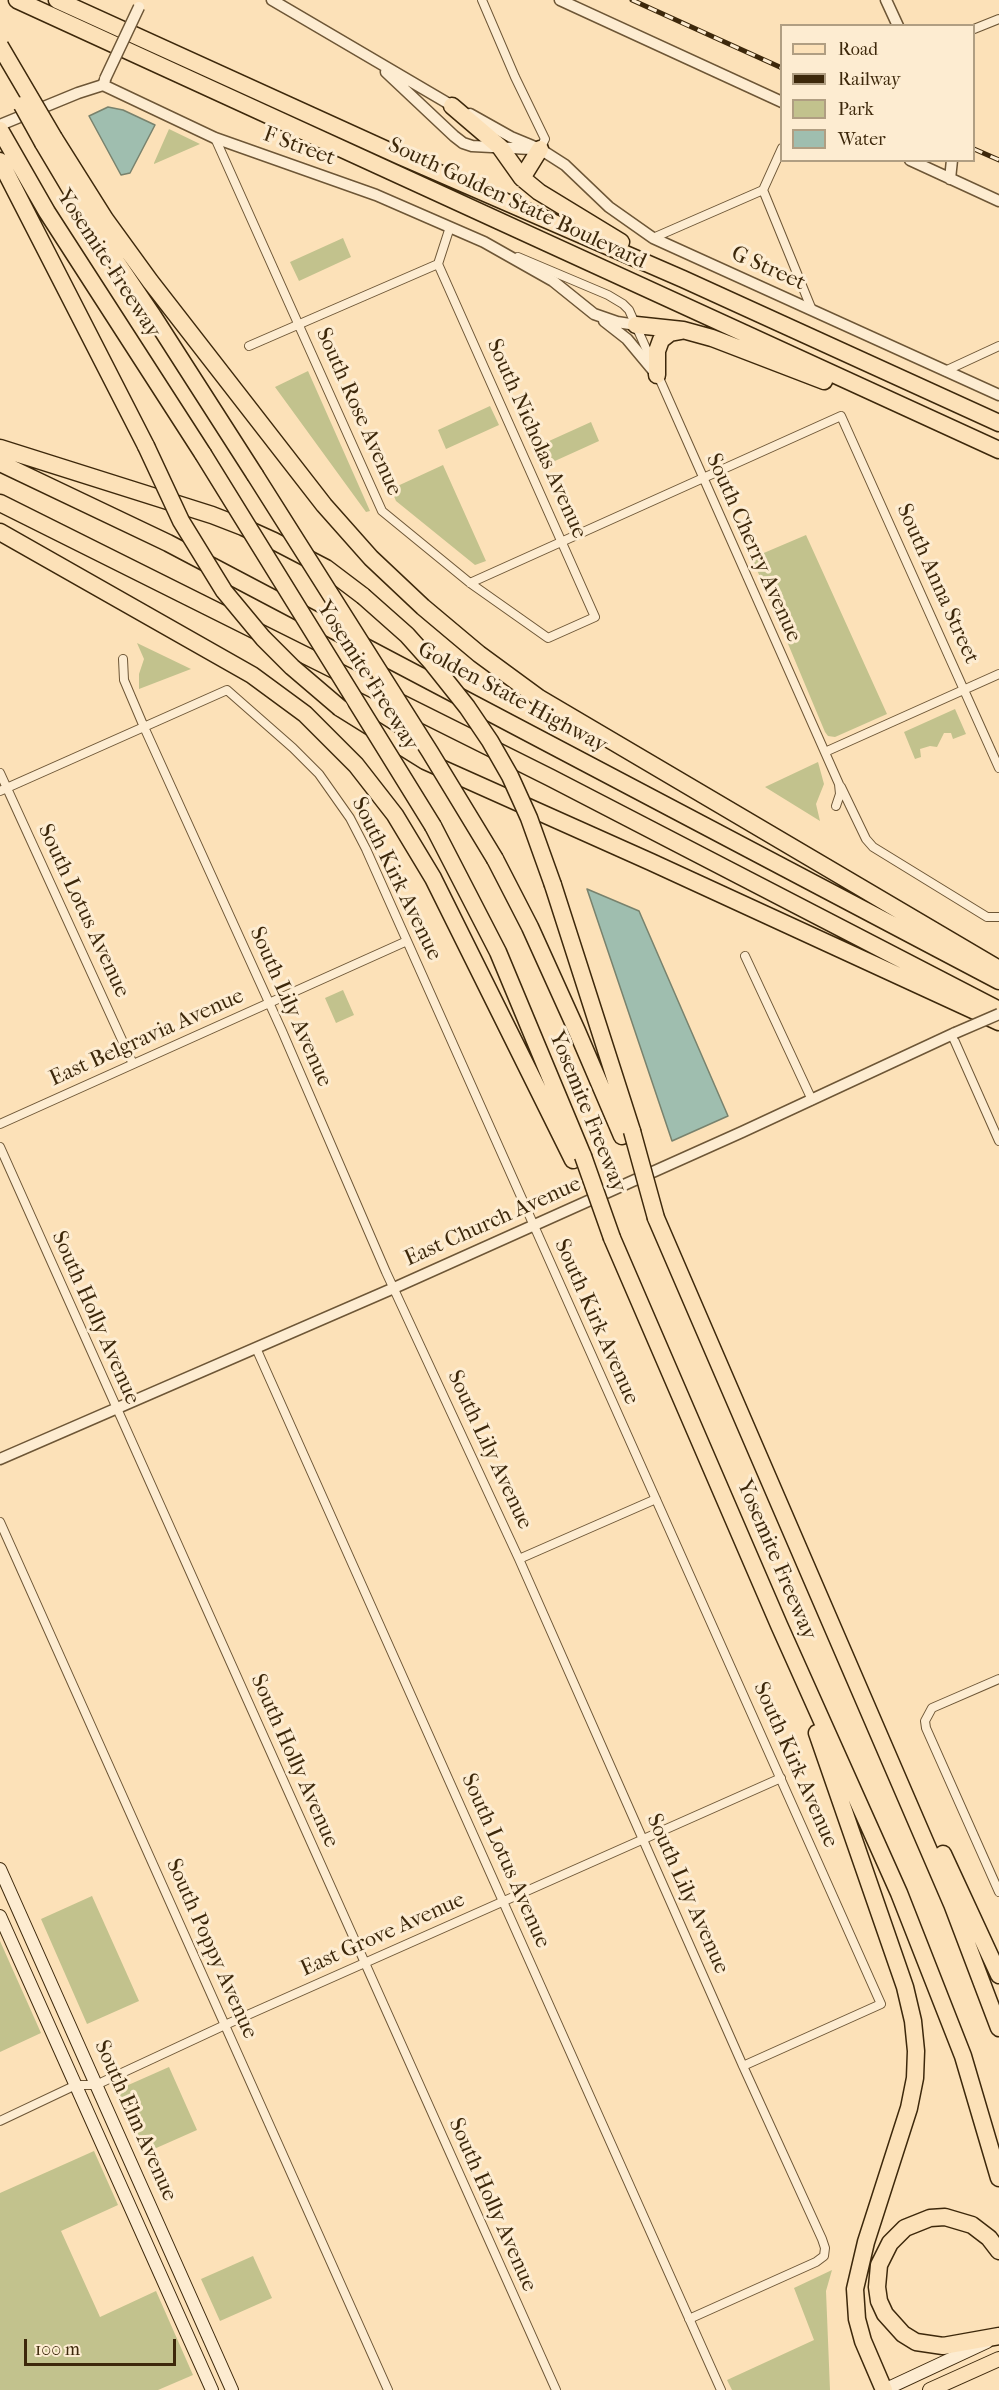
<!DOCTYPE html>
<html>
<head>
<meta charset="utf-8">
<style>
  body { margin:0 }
  #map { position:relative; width:999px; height:2390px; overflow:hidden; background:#fce1b8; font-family:"IM FELL French Canon",serif }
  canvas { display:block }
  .legend { position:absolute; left:780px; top:24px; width:195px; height:138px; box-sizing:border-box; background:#fdecd1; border:2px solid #b09e82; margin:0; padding:8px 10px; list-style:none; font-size:18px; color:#3d280b }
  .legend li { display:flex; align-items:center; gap:12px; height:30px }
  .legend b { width:30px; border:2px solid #b09e82 }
  .scale { position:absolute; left:24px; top:2339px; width:152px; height:27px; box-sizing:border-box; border:3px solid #3d280b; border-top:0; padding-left:8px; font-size:18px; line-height:21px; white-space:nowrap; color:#3d280b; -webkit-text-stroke:4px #fdecd1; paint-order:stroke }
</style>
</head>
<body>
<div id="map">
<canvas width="999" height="2390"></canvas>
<ul class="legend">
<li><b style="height:8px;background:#fce1b8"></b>Road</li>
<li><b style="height:8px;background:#3d280b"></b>Railway</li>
<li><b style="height:16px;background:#c2c28d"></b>Park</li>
<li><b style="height:16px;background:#9fbeaf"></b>Water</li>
</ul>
<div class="scale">100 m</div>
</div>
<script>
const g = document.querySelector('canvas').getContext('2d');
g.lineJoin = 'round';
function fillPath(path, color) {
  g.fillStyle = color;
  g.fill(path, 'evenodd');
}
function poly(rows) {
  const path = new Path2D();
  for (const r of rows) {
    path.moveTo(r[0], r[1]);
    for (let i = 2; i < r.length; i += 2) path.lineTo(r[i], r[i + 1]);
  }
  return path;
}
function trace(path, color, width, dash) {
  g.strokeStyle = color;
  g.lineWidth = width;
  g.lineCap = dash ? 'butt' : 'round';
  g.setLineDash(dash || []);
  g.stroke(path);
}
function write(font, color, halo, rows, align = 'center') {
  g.font = font + ' "IM FELL French Canon",serif';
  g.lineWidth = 6;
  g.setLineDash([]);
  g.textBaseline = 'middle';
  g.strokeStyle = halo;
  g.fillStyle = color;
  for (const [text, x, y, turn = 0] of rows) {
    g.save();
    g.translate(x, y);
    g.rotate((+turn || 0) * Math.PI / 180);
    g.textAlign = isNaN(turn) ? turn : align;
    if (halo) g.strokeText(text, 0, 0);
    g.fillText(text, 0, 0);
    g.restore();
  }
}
fillPath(poly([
  [169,129,200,144,154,164,154,163],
  [343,238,351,257,299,281,290,262],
  [308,371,370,511,366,512,275,387],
  [490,406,499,425,446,449,438,430],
  [591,422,599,441,546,465,538,446],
  [443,465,486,561,475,565,396,501,391,489],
  [806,535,887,714,835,737,828,736,825,732,752,558],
  [137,643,191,669,139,689,139,674,144,659],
  [955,709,966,734,953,739,951,733,944,733,937,747,930,746,920,749,921,757,915,759,904,732],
  [818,762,824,784,816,804,820,821,765,787],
  [343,990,354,1015,336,1023,325,998],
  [92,1896,139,2001,87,2024,41,1919],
  [0,1941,41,2033,0,2052],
  [169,2067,197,2130,145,2153,117,2090],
  [94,2151,118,2205,61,2231,100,2317,156,2291,193,2375,158,2390,0,2390,0,2193],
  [253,2256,272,2298,220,2321,201,2279],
  [832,2270,826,2291,830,2390,732,2390,727,2380,814,2340,794,2288]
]), '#c2c28d');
const water = poly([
  [108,107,123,110,155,125,130,173,121,175,89,116,108,107],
  [587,889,639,911,728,1116,672,1141,587,889]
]);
fillPath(water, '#9fbeaf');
trace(water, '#78826d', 1.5);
const minor = poly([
  [482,0,515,77,545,139,540,149],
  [974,29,999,19],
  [215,138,382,511,470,583,548,638,595,617,438,264,450,227],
  [763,190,812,310],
  [653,238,763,190,782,148],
  [518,257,608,295,623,304,629,310,839,784,840,794,836,806],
  [249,346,438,264],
  [945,371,999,346],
  [470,583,841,416,999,768],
  [123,659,124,680,144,727,282,1031,386,1272,519,1559,743,2066,822,2239,825,2248,824,2256,816,2262,689,2319],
  [825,752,999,674],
  [0,773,133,1064],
  [841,787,866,839,873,847,987,917,999,917],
  [0,791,227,690,293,748,319,774,350,818,366,849,881,2004,743,2066],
  [745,956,812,1100],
  [952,1035,999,1141],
  [0,1124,407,941],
  [0,1147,556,2390],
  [256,1348,721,2390],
  [0,1522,388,2390],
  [519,1559,656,1499],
  [999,1679,932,1708,925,1721,926,1728,999,1892],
  [0,2121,76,2085,96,2085,225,2025,781,1778]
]);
const tertiary = poly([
  [272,0,456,108],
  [560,0,782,102],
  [886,0,898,26],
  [386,72,454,136,463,143,472,146,531,149],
  [103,85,215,138,376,195,484,242,553,281,594,314,617,322,636,325],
  [470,114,511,137,540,149,565,165,609,207,653,238,999,395],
  [0,125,78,93,103,85,105,80],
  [910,160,999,201],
  [950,179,952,160],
  [604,321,627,339,657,375],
  [0,1459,394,1288,742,1132,955,1033]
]);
const secondary = poly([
  [0,1869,232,2390],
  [0,1916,212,2390],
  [884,2390,987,2342]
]);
const primary = poly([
  [930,2390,999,2359]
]);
const motorway = poly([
  [17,0,999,450],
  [57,0,400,156,683,279,999,423],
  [452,106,500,147,522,178],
  [0,130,47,212,203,454],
  [54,138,105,219,150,281,324,505,371,558,423,607,479,654,539,698,999,969],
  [43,143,96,232,153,316,255,475],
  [540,149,522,178,539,192,621,242],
  [0,161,146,446],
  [636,325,683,330,712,338,824,381],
  [657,375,657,351,661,340,670,333,681,331],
  [0,448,212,515,243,527,274,541,326,568,363,596],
  [0,463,168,543,999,981],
  [0,503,551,778,999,1010],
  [0,532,252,675,305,714,356,765,395,815,433,878,573,1160],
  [340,708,425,761,651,862,999,1022],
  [433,826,498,952,583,1156],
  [495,859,530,927,577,1031,622,1136],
  [553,885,632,1131],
  [656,1218,952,1904,999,2028],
  [612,1238,779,1625,899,1893,963,2056,999,2178],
  [817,1733,905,1987,913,2021,916,2051,915,2078,909,2108,866,2242,855,2289,857,2319,863,2341,884,2390],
  [943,1854,999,1975],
  [999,2251,989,2238,972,2225,945,2217,930,2218,905,2228,890,2243,879,2265,877,2287,879,2301,885,2314,903,2334,916,2342,943,2346,999,2336]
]);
trace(minor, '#6d5636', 10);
trace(tertiary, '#6d5636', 13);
trace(secondary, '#3d280b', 14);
trace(primary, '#3d280b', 16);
trace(motorway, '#3d280b', 19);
trace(minor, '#fdecd1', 8);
trace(tertiary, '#fdecd1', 10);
trace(secondary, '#fdecd1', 12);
trace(primary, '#fce1b8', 14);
trace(motorway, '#fce1b8', 16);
const rail = poly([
  [632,0,782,68],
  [974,149,999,160]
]);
trace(rail, '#3d280b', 5);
trace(rail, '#fdecd1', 3, [9]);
const tertiaryBridge = poly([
  [105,79,139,7],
  [955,1033,999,1014]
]);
const motorwayBridge = poly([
  [0,46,54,138],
  [22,105,43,143],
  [146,446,181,521,224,591,263,638,292,667,340,708],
  [203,454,433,826],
  [255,475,430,752,495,859],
  [363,596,407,635,432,663,467,707,490,741,510,776,529,818,553,885],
  [632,1131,656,1218],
  [583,1156,612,1238]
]);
trace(tertiaryBridge, '#6d5636', 13, []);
trace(motorwayBridge, '#3d280b', 19, []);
trace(tertiaryBridge, '#fdecd1', 10);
trace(motorwayBridge, '#fce1b8', 16);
write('22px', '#3d280b', '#fdecd1', [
  ["F Street",299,147,20],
  ["South Golden State Boulevard",517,204,25],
  ["Yosemite Freeway",108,264,57],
  ["G Street",768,269,24],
  ["South Rose Avenue",358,412,66],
  ["South Nicholas Avenue",536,439,66],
  ["South Cherry Avenue",753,548,66],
  ["South Anna Street",937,584,66],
  ["Yosemite Freeway",367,676,58],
  ["Golden State Highway",512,698,28],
  ["South Kirk Avenue",396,879,64],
  ["South Lotus Avenue",83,911,65],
  ["South Lily Avenue",290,1007,66],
  ["East Belgravia Avenue",147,1038,-24],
  ["Yosemite Freeway",587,1112,68],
  ["East Church Avenue",493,1222,-24],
  ["South Holly Avenue",95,1318,66],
  ["South Kirk Avenue",596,1322,66],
  ["South Lily Avenue",489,1450,65],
  ["Yosemite Freeway",776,1560,67],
  ["South Holly Avenue",294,1761,66],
  ["South Kirk Avenue",795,1765,66],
  ["South Lotus Avenue",505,1861,66],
  ["South Lily Avenue",687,1894,66],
  ["East Grove Avenue",383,1935,-24],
  ["South Poppy Avenue",211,1949,66],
  ["South Elm Avenue",135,2121,66],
  ["South Holly Avenue",492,2205,66]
]);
</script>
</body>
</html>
